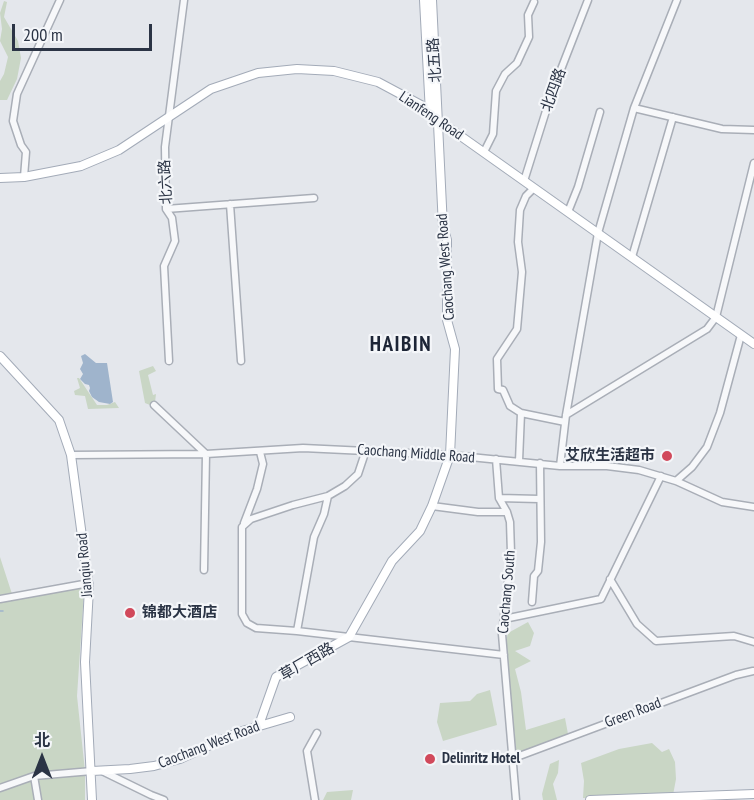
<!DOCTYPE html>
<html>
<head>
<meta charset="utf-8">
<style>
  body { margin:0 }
  #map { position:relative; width:754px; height:800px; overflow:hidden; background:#e4e7ec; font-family:"PT Sans Narrow","Noto Sans SC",sans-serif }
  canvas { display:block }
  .north { position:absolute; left:12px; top:728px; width:60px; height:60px; -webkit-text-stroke:4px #f4f6f9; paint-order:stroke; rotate:0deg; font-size:16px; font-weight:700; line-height:24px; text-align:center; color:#2b3445 }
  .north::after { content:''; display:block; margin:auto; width:21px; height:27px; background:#2b3445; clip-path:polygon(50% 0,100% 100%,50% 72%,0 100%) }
  .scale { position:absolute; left:12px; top:24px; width:140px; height:27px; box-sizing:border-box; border:3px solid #2b3445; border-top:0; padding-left:8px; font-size:18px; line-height:21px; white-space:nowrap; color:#2b3445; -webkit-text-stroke:4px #f4f6f9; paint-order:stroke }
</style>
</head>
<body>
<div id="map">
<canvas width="754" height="800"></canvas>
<div class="north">北</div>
<div class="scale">200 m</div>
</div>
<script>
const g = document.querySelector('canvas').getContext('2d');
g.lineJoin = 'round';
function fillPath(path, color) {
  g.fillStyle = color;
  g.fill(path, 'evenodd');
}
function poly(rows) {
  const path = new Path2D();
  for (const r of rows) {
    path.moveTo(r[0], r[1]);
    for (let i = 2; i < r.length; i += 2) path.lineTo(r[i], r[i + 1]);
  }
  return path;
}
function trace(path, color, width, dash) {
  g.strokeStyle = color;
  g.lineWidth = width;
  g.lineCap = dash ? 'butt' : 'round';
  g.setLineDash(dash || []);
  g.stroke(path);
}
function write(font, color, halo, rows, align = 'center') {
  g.font = font + ' "PT Sans Narrow","Noto Sans SC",sans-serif';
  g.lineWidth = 4.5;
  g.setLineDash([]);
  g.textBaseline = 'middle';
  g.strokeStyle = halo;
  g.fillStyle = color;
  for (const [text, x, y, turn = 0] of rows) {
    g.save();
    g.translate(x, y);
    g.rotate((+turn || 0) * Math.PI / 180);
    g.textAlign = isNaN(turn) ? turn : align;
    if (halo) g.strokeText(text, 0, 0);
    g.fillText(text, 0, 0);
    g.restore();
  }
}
fillPath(poly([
  [4,1,7,2,4,17,18,41,21,58,17,79,7,100,0,100,0,81,4,74,8,57,0,41,2,29,0,13],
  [153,366,156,371,148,375,153,395,156,394,155,402,150,405,145,403,139,371],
  [77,378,79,378,97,405,107,405,115,402,119,408,88,409,85,396,75,395,74,391,80,388],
  [0,557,12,594,83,581,84,592,77,696,85,771,85,800,0,800],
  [528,622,534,633,530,646,515,651,531,661,515,669,521,692,526,730,565,718,568,734,516,753,506,641,508,633],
  [490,690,497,725,443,741,437,722,440,703,470,701,477,694],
  [652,743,662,752,669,749,675,762,676,779,673,795,583,798,584,781,581,763,619,749],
  [559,760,558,773,553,784,557,800,543,800,542,794,550,764],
  [353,790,351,800,323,800,327,792]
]), '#c9d6c5');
fillPath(poly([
  [85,354,96,363,107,363,113,402,110,404,99,402,92,397,89,391,90,388,89,385,85,384,80,379,83,374,80,369,83,363,81,356]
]), '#9fb4cc');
trace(poly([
  [0,611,3,611]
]), '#9fb4cc', 1.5);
const minor = poly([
  [634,108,722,129,754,130],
  [484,152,493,134,496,91,505,74,517,63,529,37,528,15,534,2],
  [24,177,26,152,21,145,13,121,17,94,60,0],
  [524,181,551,95,588,0],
  [534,188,526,196,520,210,518,242,522,272,517,329,497,359,498,389,503,390,510,406,521,413,565,422],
  [230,204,241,361],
  [166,209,314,198],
  [568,212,578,187,600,112],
  [632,257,673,117],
  [169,361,164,266,175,241,172,218,166,209,165,147,184,0],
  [154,405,206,454,204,570],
  [566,415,707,329,716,317,754,163],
  [366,450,358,474,345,486,328,496,293,505,251,519,242,527,242,614,247,623,256,628,297,631,504,655],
  [71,455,206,454,303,448,450,455,560,466,607,466,639,470,676,481,722,502,754,507],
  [496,459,499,498,507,512,510,522,511,553,502,634,516,800],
  [519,461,521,413],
  [560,466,566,415,598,233,634,108,677,0],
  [676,481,692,467,707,447,720,413,741,335],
  [499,498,539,499],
  [432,506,478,512,507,512],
  [244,523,257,489,263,464,260,452],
  [610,579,637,624,656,641,734,636,754,642],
  [0,599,89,583],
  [532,602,534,576,538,571,541,542,540,463],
  [504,619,601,599,661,476],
  [297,631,314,537,324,514,328,496],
  [514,758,736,675,753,671],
  [102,771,151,795,164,800],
  [34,776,38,800],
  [0,788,34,776,92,771],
  [315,800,307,751,317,733]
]);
const major = poly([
  [424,0,430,113],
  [0,178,24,177,81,166,119,150,211,89,258,73,297,69,334,71,378,82,421,105,438,120,754,344],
  [0,356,59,420,71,455,89,588,85,662,92,800],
  [259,725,276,677,349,637,392,561,420,531,432,506,450,455,455,349,447,320,447,240,443,227,432,0],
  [92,771,130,769,154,766,180,759,239,732,290,717],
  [590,800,754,794]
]);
trace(minor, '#a9aeb7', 9);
trace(major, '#a3abb8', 10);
trace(minor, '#f7f8fa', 6);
trace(major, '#fff', 8);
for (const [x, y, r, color] of [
  [667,456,6,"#d1495b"],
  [130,613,6,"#d1495b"],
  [430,759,6,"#d1495b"]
]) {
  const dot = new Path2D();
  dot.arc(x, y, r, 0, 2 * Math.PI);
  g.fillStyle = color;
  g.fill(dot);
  trace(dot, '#f4f6f9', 2);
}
write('15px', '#2b3445', '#f4f6f9', [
  ["北五路",435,60,-94],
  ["北四路",554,90,-70],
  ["Lianfeng Road",431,116,34],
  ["北六路",166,182,-93],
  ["Caochang West Road",446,267,-94],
  ["Caochang Middle Road",416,454,4],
  ["Jianqiu Road",85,565,-95],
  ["Caochang South",507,592,-85],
  ["草厂西路",307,662,-30],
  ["Green Road",633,713,-21],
  ["Caochang West Road",209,745,-21]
]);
write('bold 15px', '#2b3445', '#f4f6f9', [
  ["艾欣生活超市",655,456,"right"],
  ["锦都大酒店",142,613],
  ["Delinritz Hotel",442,759]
], 'left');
g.letterSpacing = '1.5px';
write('bold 21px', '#1d2536', '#f4f6f9', [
  ["HAIBIN",401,345]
]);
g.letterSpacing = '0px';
</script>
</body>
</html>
